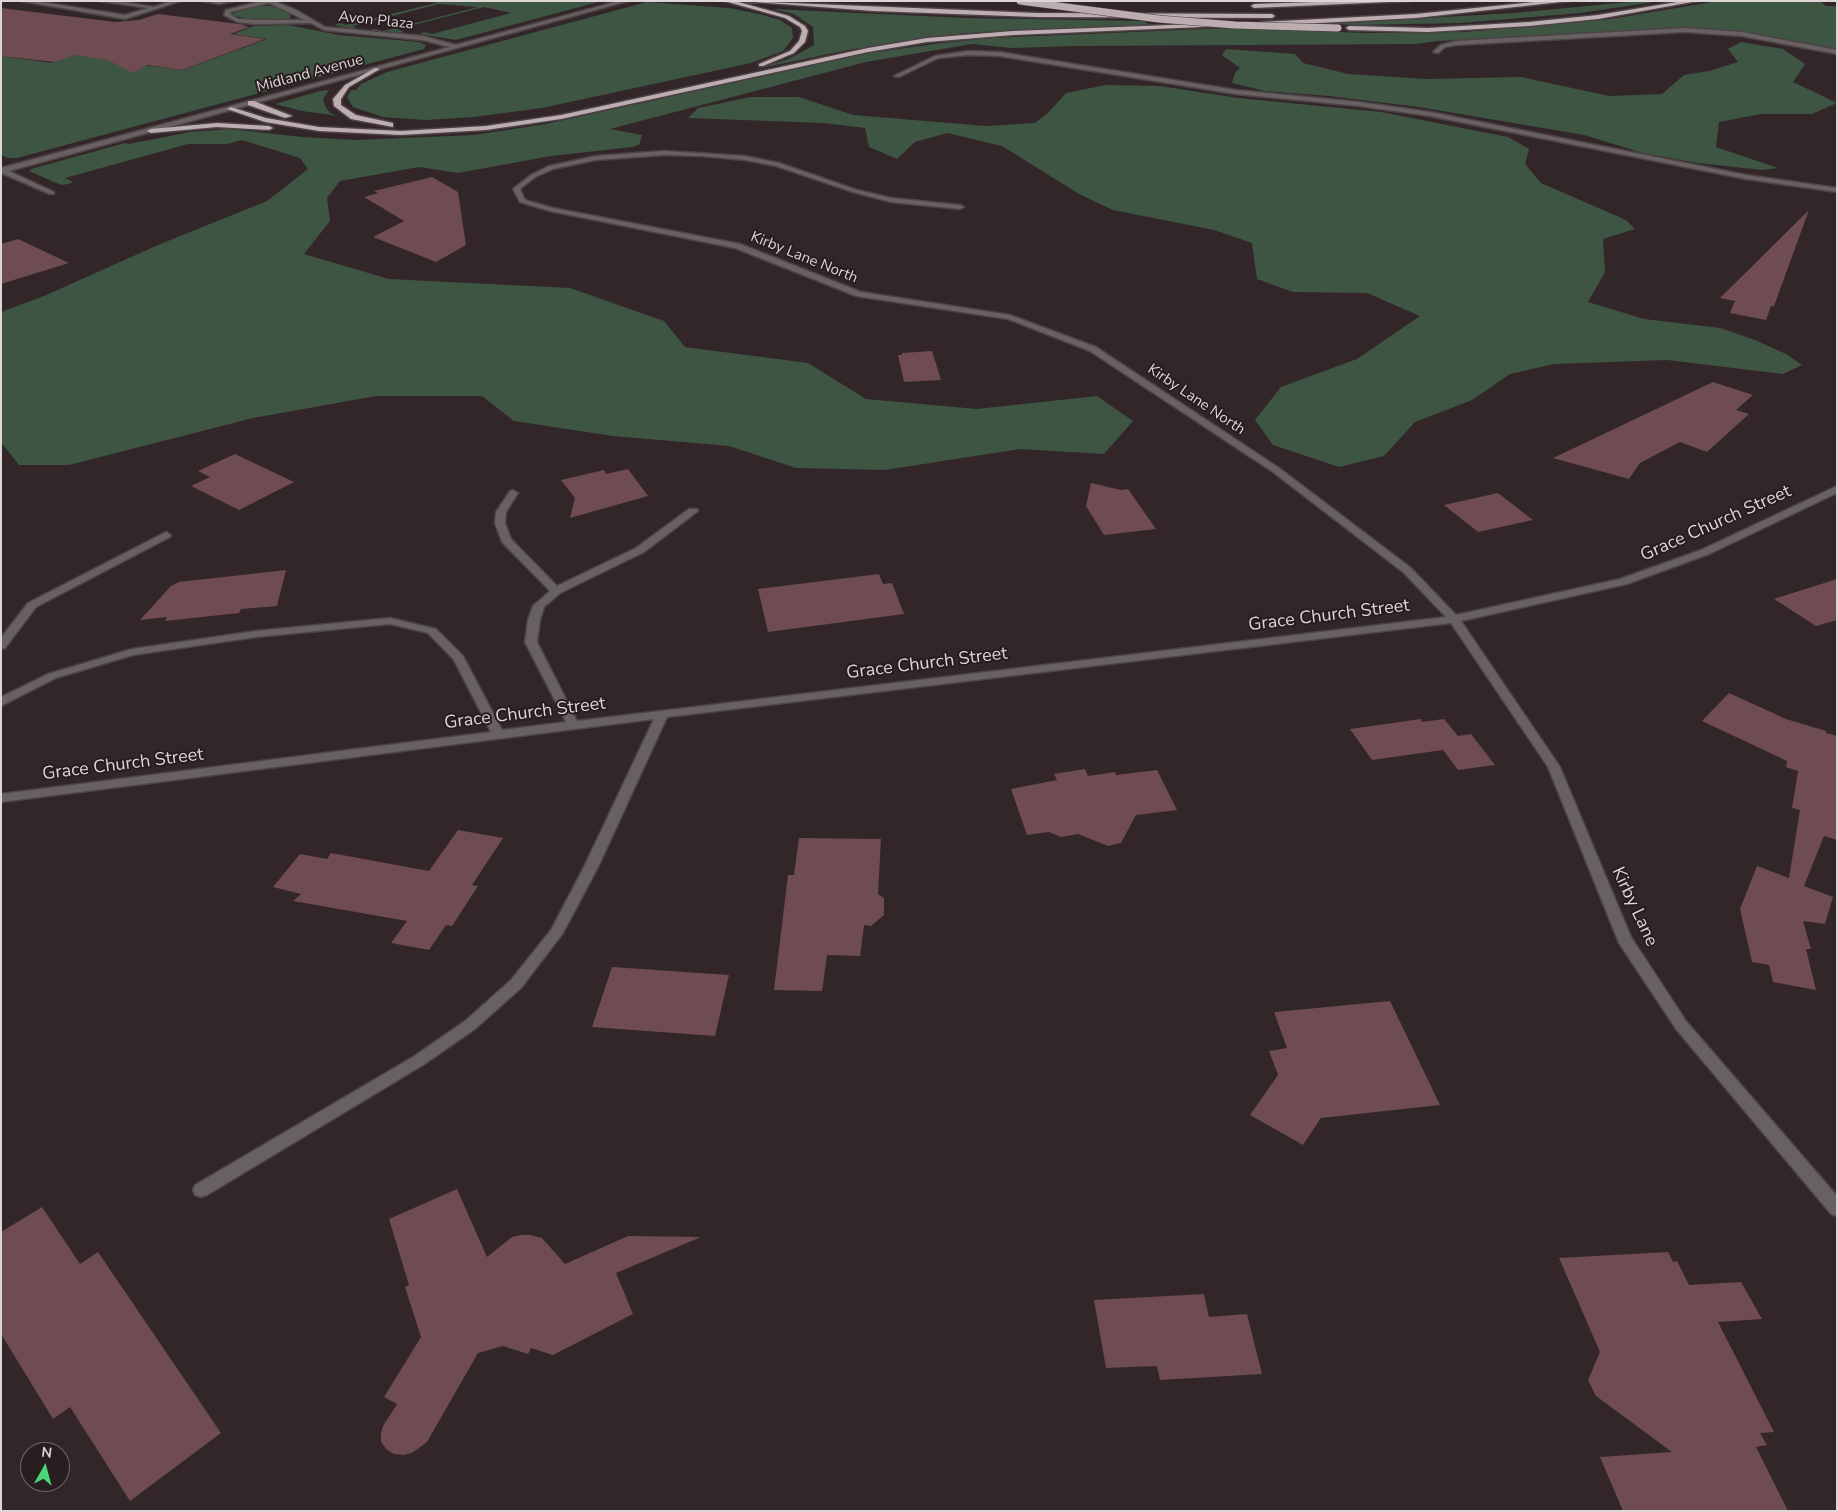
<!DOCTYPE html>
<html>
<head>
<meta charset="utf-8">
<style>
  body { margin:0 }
  #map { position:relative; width:1838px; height:1512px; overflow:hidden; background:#322629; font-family:"Nunito Sans",sans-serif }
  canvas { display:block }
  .frame { position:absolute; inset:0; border:2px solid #ddd5d6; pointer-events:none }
  .north { position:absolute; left:20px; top:1442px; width:50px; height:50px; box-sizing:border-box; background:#281d1f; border:1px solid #706768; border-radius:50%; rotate:7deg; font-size:14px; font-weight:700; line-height:20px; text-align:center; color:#ddd5d6 }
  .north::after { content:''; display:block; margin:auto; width:18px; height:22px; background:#48d779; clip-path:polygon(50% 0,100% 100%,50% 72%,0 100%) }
</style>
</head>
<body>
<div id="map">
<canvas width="1838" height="1512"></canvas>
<div class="frame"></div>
<div class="north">N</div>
</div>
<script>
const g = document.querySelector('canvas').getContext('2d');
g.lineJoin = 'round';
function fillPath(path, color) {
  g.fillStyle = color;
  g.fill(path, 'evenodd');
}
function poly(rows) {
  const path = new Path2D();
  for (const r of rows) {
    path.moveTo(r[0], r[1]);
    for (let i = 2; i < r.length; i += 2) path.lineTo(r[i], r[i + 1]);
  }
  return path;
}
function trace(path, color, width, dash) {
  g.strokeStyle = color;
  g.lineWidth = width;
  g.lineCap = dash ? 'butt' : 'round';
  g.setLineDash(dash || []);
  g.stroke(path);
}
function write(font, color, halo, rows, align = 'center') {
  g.font = font + ' "Nunito Sans",sans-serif';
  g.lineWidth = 4;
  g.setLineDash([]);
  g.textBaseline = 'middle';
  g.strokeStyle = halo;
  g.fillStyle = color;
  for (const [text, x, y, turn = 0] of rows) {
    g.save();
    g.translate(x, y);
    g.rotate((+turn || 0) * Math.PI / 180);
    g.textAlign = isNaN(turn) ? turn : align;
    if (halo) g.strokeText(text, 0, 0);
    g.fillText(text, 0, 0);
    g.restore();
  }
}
fillPath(poly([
  [435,1,602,1,456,40,419,34,424,32,432,34,511,13,484,7,398,29,404,32,401,33,370,30,375,29,384,31,478,7,439,4,353,26,357,29,334,25,340,23,346,25,436,3],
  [1639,1,1661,1,1580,13,1461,23,1355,25,1310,23,1375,21,1514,13],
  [1718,1,1820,1,1826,6,1834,6,1837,7,1837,49,1747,33,1685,28,1437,41,1416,44,1075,46,1012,48,972,44,866,62,610,129,642,135,639,145,632,147,551,156,458,173,419,167,340,181,327,198,330,221,304,254,389,279,570,288,664,321,685,347,808,363,866,399,977,409,1097,396,1133,421,1104,454,1020,449,885,470,796,468,729,446,613,436,514,421,482,396,376,396,253,418,69,465,19,465,1,442,1,312,44,296,158,245,267,201,308,169,300,158,242,140,227,144,188,144,65,178,73,182,69,184,61,185,29,171,31,169,125,143,129,144,190,132,229,129,302,137,356,140,474,135,546,124,869,53,942,43,992,38,1229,28,1367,33,1465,32,1611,19],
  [647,2,729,8,759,14,780,20,792,28,793,38,783,51,751,63,542,108,474,117,426,120,383,117,353,107,347,97,351,90,356,90,361,84,387,72],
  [262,6,271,6,289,12,291,18,277,21,265,21,244,18,235,16,232,14,242,9],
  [772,9,965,18,1145,21,1149,25,981,32,927,37,848,50,756,69,789,59,814,45,813,27,794,14],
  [288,25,339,35,419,42,426,45,424,49,17,158,8,158,1,155,1,56,52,63,75,53,122,60,118,62,183,70,267,39,233,34,254,26],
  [1741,42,1783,49,1805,64,1793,82,1837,103,1812,114,1761,114,1719,122,1716,147,1778,168,1762,170,1698,163,1643,153,1584,135,1419,107,1329,96,1265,91,1232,83,1235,73,1240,68,1222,55,1226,49,1295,54,1303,63,1348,74,1426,79,1521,77,1609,96,1662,94,1684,75,1709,71,1738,62,1728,49],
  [1106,85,1160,86,1238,98,1381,112,1508,137,1529,149,1525,164,1541,183,1626,220,1635,229,1603,239,1605,272,1588,302,1644,319,1720,328,1755,340,1786,354,1802,365,1783,374,1667,360,1554,364,1510,374,1472,400,1415,422,1384,456,1339,467,1273,445,1255,420,1281,387,1357,359,1420,316,1367,293,1293,292,1257,279,1252,243,1214,230,1113,210,1079,194,1002,146,947,133,915,142,897,159,869,147,865,128,824,123,688,118,698,108,751,97,799,97,853,115,986,126,1035,123,1048,113,1066,93],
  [329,90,323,99,325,106,330,113,338,116,302,111,275,104,320,91]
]), '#3e5543');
fillPath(poly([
  [1,8,115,22,139,20,158,14,247,25,243,26,249,27,230,34,265,39,182,70,147,65,133,73,108,60,75,55,54,62,1,56],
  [432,177,458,192,466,245,436,262,373,237,404,221,364,197,378,193,374,191],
  [1809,210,1774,306,1771,306,1766,320,1730,313,1735,301,1720,298],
  [18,239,69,263,1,284,1,244],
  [932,351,941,380,904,382,898,355,902,355,902,353],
  [1713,382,1753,395,1736,410,1749,414,1707,452,1680,442,1640,463,1629,479,1553,458],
  [235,454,294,482,239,510,191,486,210,477,198,471],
  [628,469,648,496,570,518,575,498,561,480,604,470,606,474],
  [1091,483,1121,490,1128,489,1156,529,1104,535,1086,506],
  [1498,493,1533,520,1478,532,1444,505],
  [286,570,277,606,241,609,239,613,165,621,167,617,140,620,171,586,179,582],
  [879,574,883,584,892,583,904,614,768,632,758,589],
  [1837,579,1837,620,1816,626,1774,599],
  [1729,693,1786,719,1826,731,1826,733,1837,736,1837,840,1824,836,1804,886,1833,897,1825,924,1803,921,1811,949,1806,949,1816,990,1773,982,1769,965,1752,962,1740,909,1757,866,1789,878,1800,810,1792,808,1798,771,1786,767,1787,761,1702,721],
  [1421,719,1422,722,1444,719,1458,736,1471,734,1495,765,1458,770,1443,750,1372,760,1350,729],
  [1085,769,1088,776,1115,772,1116,775,1157,770,1177,810,1136,815,1121,843,1108,846,1078,834,1061,837,1049,832,1027,835,1011,789,1057,780,1054,774],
  [458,830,503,838,472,885,478,886,452,926,446,925,429,950,391,943,407,921,293,901,301,894,273,887,300,854,327,859,331,853,429,871],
  [799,838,881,839,878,894,884,898,884,915,871,926,864,925,860,956,827,955,822,991,774,990,788,875,794,875],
  [612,967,729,975,715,1036,592,1027],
  [1390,1001,1440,1105,1321,1118,1303,1145,1250,1115,1278,1075,1269,1051,1287,1048,1274,1012],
  [457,1189,487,1257,512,1237,521,1235,530,1235,542,1238,565,1264,628,1236,701,1237,616,1273,633,1314,553,1355,531,1348,528,1354,503,1346,478,1353,427,1442,412,1453,403,1455,394,1454,387,1450,381,1442,381,1433,383,1426,397,1404,384,1397,421,1337,405,1287,409,1285,389,1219],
  [42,1207,80,1264,98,1252,221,1433,130,1501,70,1407,53,1419,1,1334,1,1232],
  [1668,1252,1673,1262,1677,1261,1689,1285,1741,1282,1762,1319,1718,1322,1774,1432,1760,1433,1767,1445,1756,1447,1788,1511,1623,1511,1600,1457,1672,1452,1596,1396,1588,1380,1600,1352,1559,1258],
  [1204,1294,1209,1317,1247,1314,1262,1374,1160,1380,1157,1366,1106,1368,1094,1300]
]), '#6f4b52');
const minor = poly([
  [21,1,34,1,125,15,149,8,99,1,116,1,154,7,172,1,180,1,125,19,21,1],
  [203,1,219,2,234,1,219,4,203,1],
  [262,1,274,1,296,10,325,27,422,36,456,45,619,1,628,1,9,171,54,192,54,194,50,194,1,173,1,168,450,47,422,40,324,30,311,23,255,24,237,22,224,15,226,10,262,1],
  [269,3,305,20,255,20,238,19,230,14,230,12,269,3],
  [1685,28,1742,32,1837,50,1837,54,1742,36,1685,32,1456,45,1445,47,1438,53,1433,52,1441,45,1456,41,1685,28],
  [968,51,999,52,1236,90,1359,102,1430,112,1746,175,1837,188,1837,192,1746,179,1430,116,1359,106,1236,94,999,56,968,55,938,58,899,77,894,76,935,56,968,51],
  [664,151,745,156,779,163,857,190,891,198,960,205,964,207,960,209,891,202,853,192,776,166,745,160,702,156,664,155,596,160,553,169,535,177,520,189,525,200,553,208,740,244,861,292,1010,315,1096,347,1279,468,1411,568,1456,615,1620,579,1701,550,1837,486,1837,493,1709,554,1627,584,1461,621,1560,767,1631,937,1686,1021,1837,1196,1837,1216,1831,1214,1676,1029,1619,943,1548,767,1451,623,667,717,599,865,563,933,521,988,475,1029,423,1065,207,1195,201,1197,195,1195,193,1190,195,1185,413,1057,465,1021,511,980,551,930,585,865,654,719,1,802,1,794,491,732,454,660,428,633,390,624,256,637,133,655,56,678,1,706,1,697,48,674,132,649,256,631,390,618,436,629,463,656,502,730,566,722,525,642,528,620,533,606,550,591,502,542,495,523,496,512,510,491,513,490,518,493,506,512,505,523,511,539,557,586,636,548,689,509,697,509,698,511,644,552,560,593,544,607,540,620,537,642,577,721,1446,617,1403,572,1273,472,1090,351,1008,319,856,296,735,248,550,211,520,202,513,189,531,175,549,166,596,156,664,151],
  [166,532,171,535,170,537,36,607,5,648,1,649,1,638,28,603,166,532]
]);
const highway = poly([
  [724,1,735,1,789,16,805,26,808,31,805,42,794,53,763,66,759,66,759,64,790,51,799,41,802,31,800,27,785,18,724,1],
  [741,1,1037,13,1272,14,1275,16,1272,18,1037,17,873,11,741,1],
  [1345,1,1411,1,1254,8,1251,6,1254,4,1345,1],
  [1544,1,1570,1,1416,18,1261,26,1258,24,1261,22,1416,14,1544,1],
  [1683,1,1698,1,1598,19,1529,26,1428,32,1349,30,1346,28,1349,26,1428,28,1529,22,1598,15,1683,1],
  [1223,23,1225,24,1225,26,1013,35,927,42,868,52,561,119,486,130,401,135,319,131,265,122,227,109,231,107,266,118,319,127,401,131,486,126,561,115,868,48,927,38,1013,31,1223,23],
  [375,68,380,69,349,87,341,99,341,105,356,115,393,123,393,127,351,119,334,106,333,99,345,85,375,68],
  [248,101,254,101,292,116,285,118,248,105,248,101],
  [217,123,269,126,273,128,269,130,217,127,151,133,147,131,151,129,217,123]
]);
trace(minor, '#4d4245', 3);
trace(highway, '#4d4245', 3);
fillPath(minor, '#676162');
fillPath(highway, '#bcadb0');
const highwayBridge = poly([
  [1020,1,1159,19,1235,25,1338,28]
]);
trace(highwayBridge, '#4d4245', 8, []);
trace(highwayBridge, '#bcadb0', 7);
write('15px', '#ddd5d6', '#281d1f', [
  ["Avon Plaza",376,21,6],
  ["Midland Avenue",310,74,-15],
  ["Kirby Lane North",804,258,22],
  ["Kirby Lane North",1196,400,34]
]);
write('18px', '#ddd5d6', '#281d1f', [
  ["Grace Church Street",1716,524,-24],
  ["Grace Church Street",1329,616,-7],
  ["Grace Church Street",927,664,-7],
  ["Grace Church Street",525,714,-7],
  ["Grace Church Street",123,765,-7],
  ["Kirby Lane",1634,907,65]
]);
</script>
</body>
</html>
